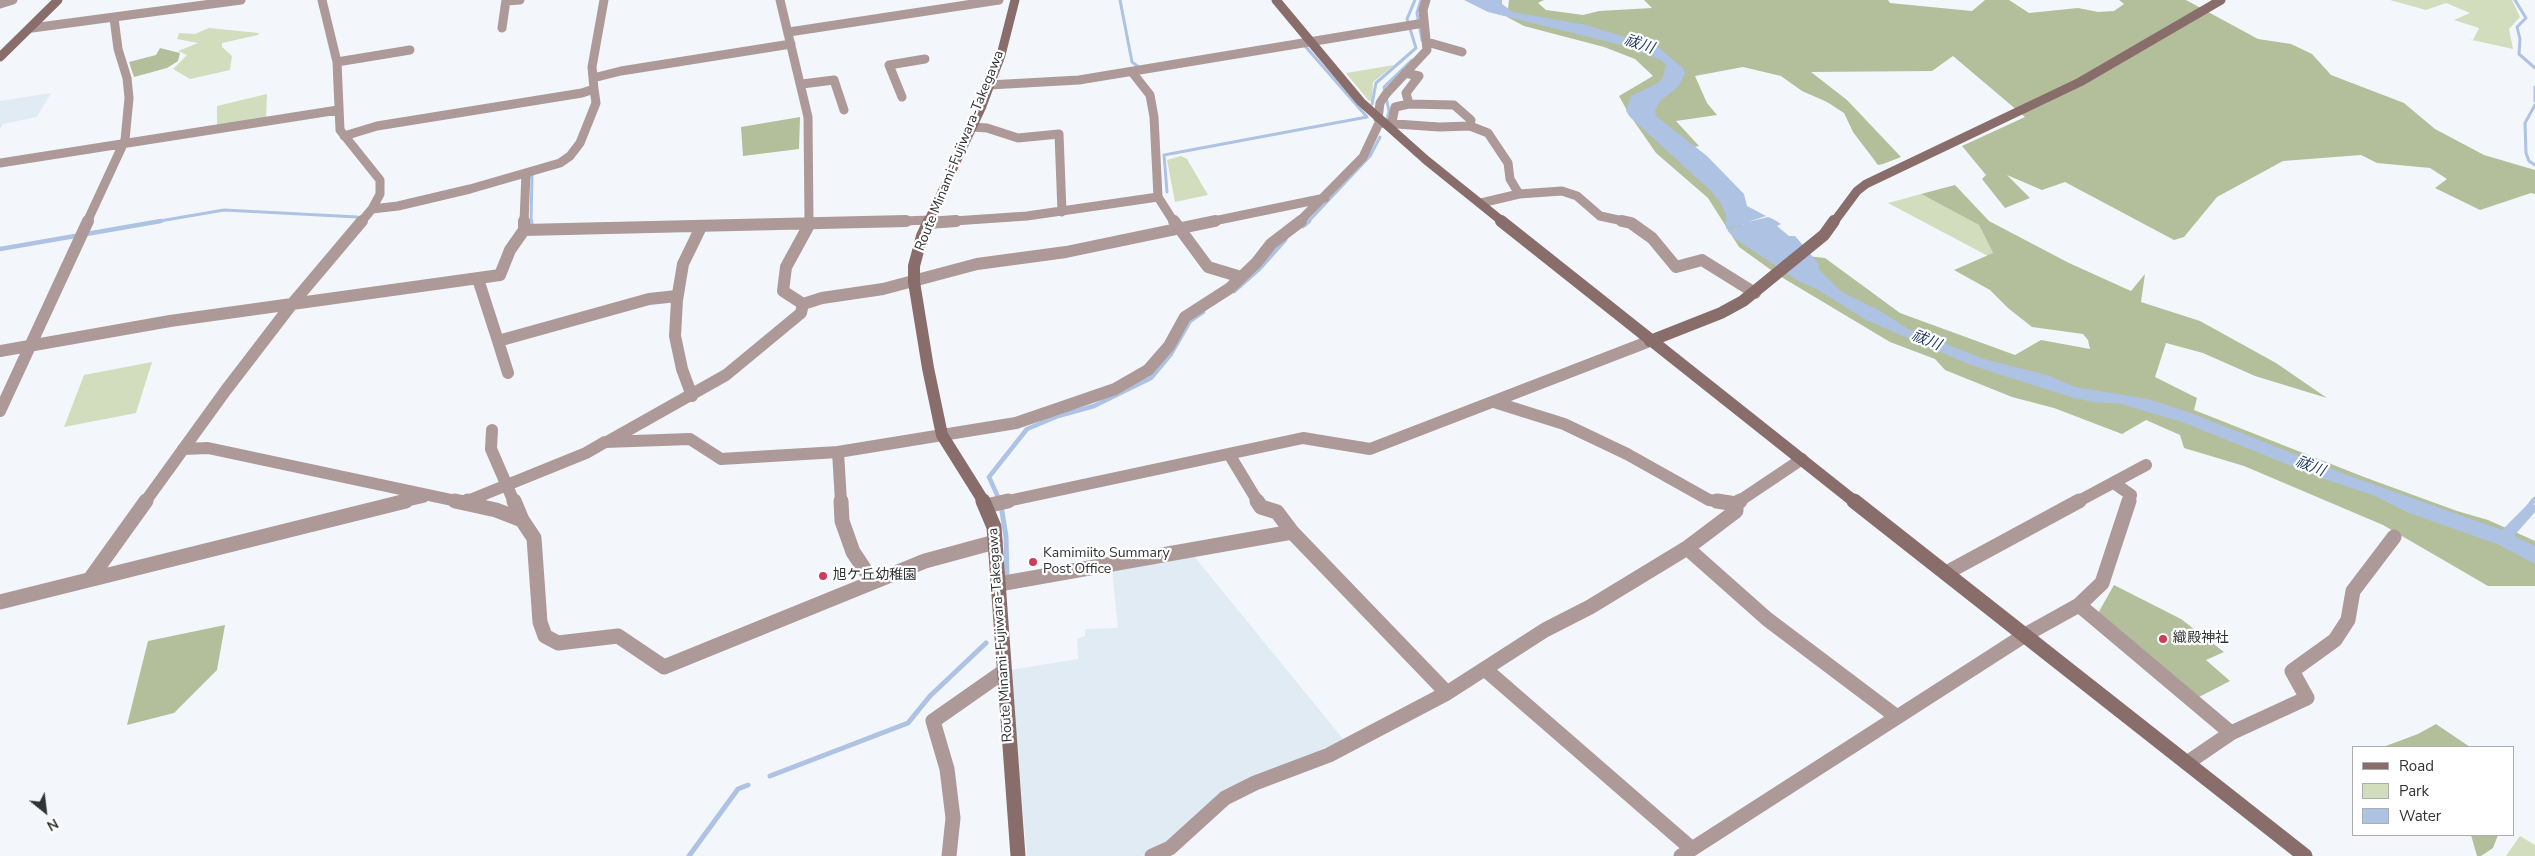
<!DOCTYPE html>
<html>
<head>
<meta charset="utf-8">
<style>
  body { margin:0 }
  #map { position:relative; width:2535px; height:856px; overflow:hidden; background:#f3f7fb; font-family:"Nunito Sans",sans-serif }
  canvas { display:block }
  .legend { position:absolute; left:2352px; top:746px; width:162px; height:90px; box-sizing:border-box; background:#fff; border:1px solid #acadad; margin:0; padding:6px 9px; list-style:none; font-size:15px; color:#303233 }
  .legend li { display:flex; align-items:center; gap:10px; height:25px }
  .legend b { width:25px; border:1px solid #acadad }
  .north { position:absolute; left:20px; top:786px; width:50px; height:50px; -webkit-text-stroke:4px #fff; paint-order:stroke; rotate:151deg; font-size:14px; font-weight:700; line-height:20px; text-align:center; color:#303233 }
  .north::after { content:''; display:block; margin:auto; width:18px; height:22px; background:#303233; clip-path:polygon(50% 0,100% 100%,50% 72%,0 100%) }
</style>
</head>
<body>
<div id="map">
<canvas width="2535" height="856"></canvas>
<ul class="legend">
<li><b style="height:6px;background:#896d6a"></b>Road</li>
<li><b style="height:14px;background:#d1ddbd"></b>Park</li>
<li><b style="height:14px;background:#aec2e4"></b>Water</li>
</ul>
<div class="north">N</div>
</div>
<script>
const g = document.querySelector('canvas').getContext('2d');
g.lineJoin = 'round';
function fillPath(path, color) {
  g.fillStyle = color;
  g.fill(path, 'evenodd');
}
function poly(rows) {
  const path = new Path2D();
  for (const r of rows) {
    path.moveTo(r[0], r[1]);
    for (let i = 2; i < r.length; i += 2) path.lineTo(r[i], r[i + 1]);
  }
  return path;
}
function trace(path, color, width, dash) {
  g.strokeStyle = color;
  g.lineWidth = width;
  g.lineCap = dash ? 'butt' : 'round';
  g.setLineDash(dash || []);
  g.stroke(path);
}
function write(font, color, halo, rows, align = 'center') {
  g.font = font + ' "Nunito Sans","Noto Sans JP",sans-serif';
  g.lineWidth = 4.5;
  g.setLineDash([]);
  g.textBaseline = 'middle';
  g.strokeStyle = halo;
  g.fillStyle = color;
  for (const [text, x, y, turn = 0] of rows) {
    g.save();
    g.translate(x, y);
    g.rotate((+turn || 0) * Math.PI / 180);
    g.textAlign = isNaN(turn) ? turn : align;
    if (halo) g.strokeText(text, 0, 0);
    g.fillText(text, 0, 0);
    g.restore();
  }
}
fillPath(poly([
  [51,93,37,117,3,124,0,129,0,101],
  [1193,555,1344,740,1223,790,1200,816,1168,843,1142,856,1027,856,1010,670,1078,659,1077,639,1085,636,1085,629,1118,628,1112,570]
]), '#e0ebf4');
fillPath(poly([
  [2390,0,2512,0,2520,17,2509,29,2513,49,2463,38,2473,40,2479,28,2454,20,2470,13,2446,3,2426,10],
  [209,28,259,33,258,35,222,43,222,47,232,56,230,70,190,79,173,69,187,55,178,51,198,43,177,39,179,33,195,34],
  [1394,65,1373,82,1372,100,1369,101,1346,73],
  [267,94,266,119,217,127,217,106],
  [1181,156,1187,159,1208,195,1175,202,1167,160],
  [1921,194,1979,225,1993,253,1988,256,1888,203],
  [152,362,136,413,64,427,84,375],
  [2520,836,2535,845,2535,856,2506,856]
]), '#d1ddbd');
fillPath(poly([
  [1509,0,1544,0,1538,3,1546,10,1583,15,1599,11,1652,8,1644,0,1888,0,1890,3,1972,11,1985,0,2009,0,2029,13,2078,8,2098,12,2114,11,2124,4,2119,0,2186,0,2258,39,2291,44,2312,54,2331,75,2404,103,2435,129,2484,155,2535,170,2535,194,2531,193,2480,210,2435,188,2447,179,2430,168,2377,163,2361,155,2283,161,2217,197,2184,237,2174,240,2065,182,2042,190,2007,175,2030,198,2005,208,1982,179,1986,175,1962,146,2025,117,1953,56,1932,71,1811,72,1847,100,1901,157,1883,164,1878,165,1853,132,1844,113,1827,102,1802,91,1781,76,1743,67,1695,76,1707,103,1717,115,1676,121,1699,146,1672,151,1739,215,1746,241,1770,252,1825,258,1900,313,2015,355,2041,340,2090,349,2088,340,2083,334,2032,327,2008,308,1990,290,1954,270,1993,253,1979,225,1921,194,1955,185,1989,221,2069,263,2131,291,2145,274,2141,302,2200,321,2276,363,2327,398,2255,376,2203,353,2166,343,2155,377,2197,398,2194,410,2364,477,2457,511,2488,520,2535,541,2535,586,2488,586,2383,525,2244,466,2184,448,2180,435,2146,420,2122,434,2054,408,2012,397,1945,370,1935,359,1890,342,1778,275,1739,247,1708,198,1656,153,1629,114,1619,96,1653,76,1635,59,1604,47,1524,26,1507,17],
  [160,48,180,53,178,61,167,68,134,77,129,62,156,55],
  [800,117,799,149,743,156,741,127],
  [2114,585,2181,619,2224,652,2206,660,2230,681,2197,698,2097,615],
  [225,625,217,670,174,713,127,725,148,641],
  [2436,724,2470,747,2383,747,2418,734],
  [2471,835,2498,835,2493,848,2481,856,2477,856]
]), '#b2bf9a');
fillPath(poly([
  [1464,0,1502,0,1502,4,1513,12,1586,25,1658,47,1684,69,1685,74,1678,87,1659,102,1655,111,1656,116,1707,156,1744,194,1747,206,1766,216,1748,222,1768,217,1773,219,1781,224,1777,226,1789,236,1795,236,1819,264,1818,269,1842,292,1882,312,1908,329,1984,359,2047,375,2075,387,2148,399,2191,413,2347,475,2502,530,2529,503,2535,505,2535,512,2514,536,2535,546,2535,564,2497,544,2409,513,2375,496,2324,479,2182,422,2121,404,2093,402,2074,398,1995,373,1966,363,1866,320,1815,288,1800,282,1734,238,1727,230,1746,224,1726,229,1726,215,1720,202,1710,190,1630,117,1626,111,1631,96,1658,83,1663,77,1666,65,1661,60,1625,46,1488,12]
]), '#aec2e4');
trace(poly([
  [1120,0,1132,62,1140,68],
  [1421,0,1417,13,1422,40],
  [2515,0,2526,18,2517,27,2520,39,2519,54,2535,68],
  [2535,87,2535,101],
  [1372,104,1376,83,1416,48,1407,19,1415,0],
  [2535,105,2525,123,2526,153,2529,161,2535,165],
  [1387,120,1389,111,1384,87,1412,60],
  [525,178,532,176,531,222],
  [1167,192,1164,155,1367,117,1305,46],
  [154,222,224,210,357,217],
  [1308,222,1370,156,1380,137]
]), '#aec2e4', 3);
trace(poly([
  [1303,226,1309,221],
  [531,228,531,221],
  [0,249,161,221],
  [1234,291,1259,269,1285,240],
  [998,497,989,477,1027,429,1058,416,1094,406,1151,378,1171,354,1190,321,1203,312],
  [2532,502,2535,499]
]), '#aec2e4', 4.5);
trace(poly([
  [1001,505,1006,537,1007,577],
  [2528,508,2533,501],
  [770,776,908,723,930,696,986,643],
  [689,856,738,789,748,785]
]), '#aec2e4', 5);
trace(poly([
  [322,0,337,62,340,130,380,180,380,194,372,209,361,222],
  [780,0,808,117,809,222],
  [506,1,520,0],
  [0,4,13,0],
  [32,28,241,0],
  [502,28,506,0],
  [789,32,999,0],
  [1427,42,1462,52],
  [337,62,410,50],
  [1132,72,1150,95,1154,117,1158,197,1174,222],
  [1405,73,1419,76,1406,93,1409,104],
  [593,78,592,67,604,0],
  [802,84,834,80,844,110],
  [989,85,1079,80,1424,23],
  [902,97,889,65,925,59],
  [1378,119,1380,103,1386,94,1427,50,1423,10,1426,0],
  [1392,122,1395,107,1409,104,1454,105,1471,120,1470,126],
  [1382,123,1439,127,1470,126,1488,133,1508,163,1510,179,1519,194],
  [972,127,987,128,1018,138,1059,134,1062,212],
  [344,136,377,126,582,93,594,89,593,78,621,71,791,44],
  [0,163,338,110],
  [1481,203,1519,194,1562,191,1577,196,1600,216,1628,222],
  [372,209,398,206,470,189,560,163,570,156,580,143,596,103,594,89],
  [87,222,125,140,129,98,127,78,118,49,114,18],
  [524,222,526,173],
  [876,222,930,220],
  [939,222,1027,216,1158,197],
  [1209,222,1325,198],
  [1299,222,1363,157,1380,121]
]), '#ad9997', 9);
trace(poly([
  [1174,221,1208,267,1241,277],
  [1622,221,1631,223,1652,238,1676,267,1702,260,1755,293],
  [928,223,956,221],
  [524,230,906,221],
  [478,279,498,341,649,299,677,296],
  [803,304,783,291,786,267,809,225,809,221],
  [498,341,508,373],
  [0,351,170,321,500,275,510,250,524,230,524,221],
  [692,396,682,369,675,336,677,300,683,264,701,227],
  [1494,402,1564,424,1627,454,1709,500,1725,502],
  [0,411,88,221],
  [492,430,491,449,514,502],
  [607,442,726,375,801,313,803,304,822,298,883,289,977,264,1066,252,1215,221],
  [183,449,208,448,461,502],
  [838,452,841,502],
  [1229,454,1258,502],
  [2114,483,2131,495,2129,502],
  [145,502,226,390,292,304,362,221],
  [401,502,423,497],
  [465,502,586,453,605,442,690,439,721,459,838,452,1016,423,1115,389,1148,370,1169,346,1185,317,1230,288,1257,262,1271,244,1301,221],
  [1003,502,1303,438,1370,449,1650,341],
  [1738,502,1802,459],
  [2077,502,2146,465]
]), '#ad9997', 12);
trace(poly([
  [455,501,496,510,522,520,534,538,540,622,545,636,558,643,618,636,664,667,925,561,995,542],
  [514,501,522,520],
  [841,501,842,521,853,552,873,582],
  [1257,501,1261,507,1277,512,1292,532],
  [1717,501,1736,504,1740,501],
  [464,503,468,501],
  [986,506,1008,501],
  [1687,548,1736,511,1736,504],
  [1946,573,2079,501],
  [90,579,146,501],
  [999,584,1292,532,1447,693],
  [0,602,406,501],
  [2079,605,2231,733],
  [1486,670,1692,849],
  [2187,763,2231,733,2307,698,2292,671,2335,640,2348,620,2353,591,2394,537],
  [949,856,953,818,947,769,933,721,1003,672],
  [1152,856,1170,848,1225,798,1255,783,1329,755,1447,693,1545,630,1590,607,1687,548,1767,619,1897,717],
  [1681,856,2025,635,2079,605,2102,583,2129,501]
]), '#ad9997', 15);
trace(poly([
  [1276,0,1361,102,1426,160,1503,222],
  [0,57,58,0],
  [928,222,982,106,1001,55,1015,0],
  [1834,222,1857,191,1866,184,2080,82,2221,0]
]), '#896d6a', 9);
trace(poly([
  [929,221,922,236,914,266,914,282,928,368,942,435,984,502],
  [1501,221,1855,502],
  [1650,341,1721,313,1743,301,1824,235,1834,221]
]), '#896d6a', 12);
trace(poly([
  [983,501,994,527,1018,856],
  [1854,501,2305,856]
]), '#896d6a', 15);
for (const [x, y, r, color] of [
  [1033,562,5,"#cd3d5a"],
  [823,576,5,"#cd3d5a"],
  [2163,639,5,"#cd3d5a"]
]) {
  const dot = new Path2D();
  dot.arc(x, y, r, 0, 2 * Math.PI);
  g.fillStyle = color;
  g.fill(dot);
  trace(dot, '#fff', 2);
}
write('14px', '#303233', '#fff', [
  ["Route Minami-Fujiwara-Takegawa",960,151,-68],
  ["Route Minami-Fujiwara-Takegawa",1001,635,-94]
]);
write('14px', '#303233', '#fff', [
  ["Kamimiito Summary",1043,554],
  ["Post Office",1043,570],
  ["旭ケ丘幼稚園",833,576],
  ["織殿神社",2173,639]
], 'left');
write('italic 15px', '#233b68', '#fff', [
  ["祓川",1639,45,18],
  ["祓川",1926,341,22],
  ["祓川",2310,467,21]
]);
</script>
</body>
</html>
